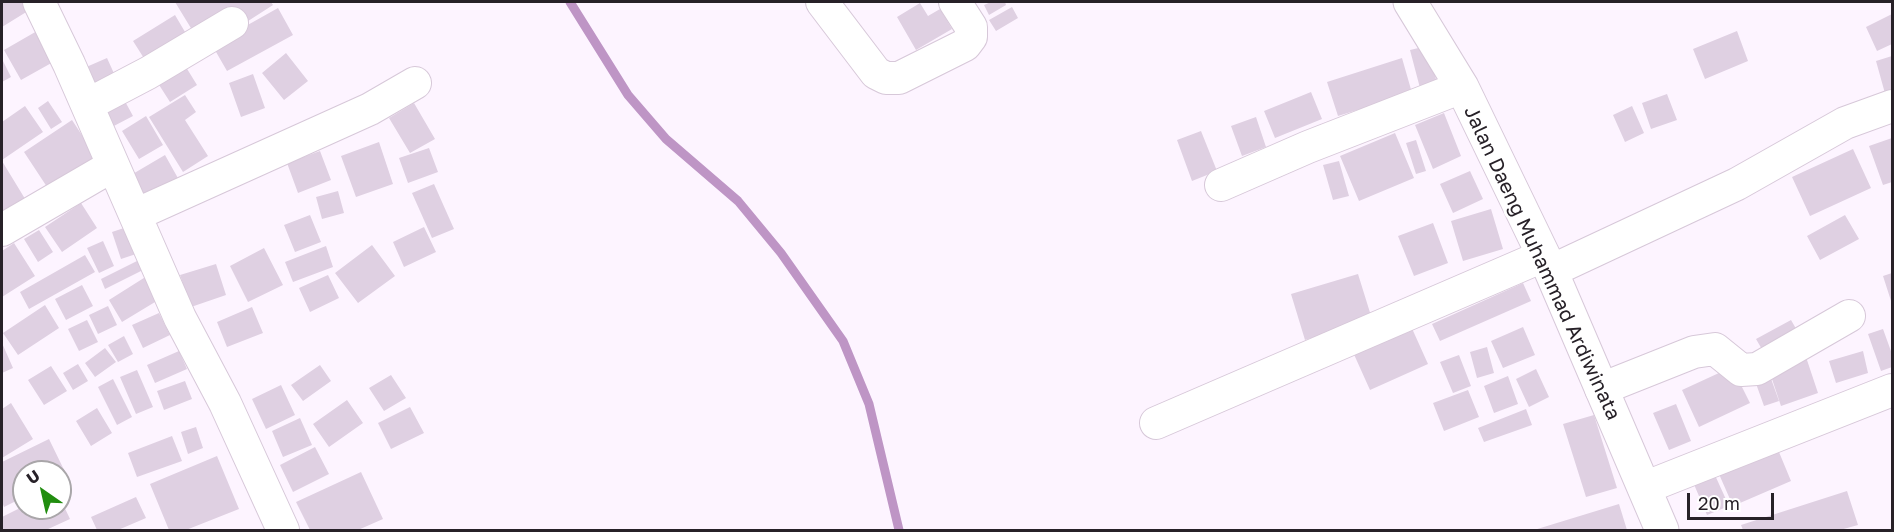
<!DOCTYPE html>
<html>
<head>
<meta charset="utf-8">
<style>
  body { margin:0 }
  #map { position:relative; width:1894px; height:532px; overflow:hidden; background:#fdf4ff; font-family:"Golos Text",sans-serif }
  canvas { display:block }
  .frame { position:absolute; inset:0; border:3px solid #272128; pointer-events:none }
  .north { position:absolute; left:12px; top:460px; width:60px; height:60px; box-sizing:border-box; background:#fff; border:2px solid #a9a6a9; border-radius:50%; rotate:326deg; font-size:16px; font-weight:700; line-height:24px; text-align:center; color:#272128 }
  .north::after { content:''; display:block; margin:auto; width:21px; height:27px; background:#218d0f; clip-path:polygon(50% 0,100% 100%,50% 72%,0 100%) }
  .scale { position:absolute; left:1687px; top:493px; width:87px; height:27px; box-sizing:border-box; border:3px solid #272128; border-top:0; padding-left:8px; font-size:18px; line-height:21px; white-space:nowrap; color:#272128; -webkit-text-stroke:4px #fff; paint-order:stroke }
</style>
</head>
<body>
<div id="map">
<canvas width="1894" height="532"></canvas>
<div class="frame"></div>
<div class="north">U</div>
<div class="scale">20 m</div>
</div>
<script>
const g = document.querySelector('canvas').getContext('2d');
g.lineJoin = 'round';
function poly(rows) {
  const path = new Path2D();
  for (const r of rows) {
    path.moveTo(r[0], r[1]);
    for (let i = 2; i < r.length; i += 2) path.lineTo(r[i], r[i + 1]);
  }
  return path;
}
function trace(path, color, width, dash) {
  g.strokeStyle = color;
  g.lineWidth = width;
  g.lineCap = dash ? 'butt' : 'round';
  g.setLineDash(dash || []);
  g.stroke(path);
}
function fillPath(path, color) {
  g.fillStyle = color;
  g.fill(path, 'evenodd');
}
function write(font, color, halo, rows, align = 'center') {
  g.font = font + ' "Golos Text",sans-serif';
  g.lineWidth = 6;
  g.setLineDash([]);
  g.textBaseline = 'middle';
  g.strokeStyle = halo;
  g.fillStyle = color;
  for (const [text, x, y, turn = 0] of rows) {
    g.save();
    g.translate(x, y);
    g.rotate((+turn || 0) * Math.PI / 180);
    g.textAlign = isNaN(turn) ? turn : align;
    if (halo) g.strokeText(text, 0, 0);
    g.fillText(text, 0, 0);
    g.restore();
  }
}
trace(poly([
  [570,2,628,95,666,139,738,201,781,253,843,341,869,404,899,530]
]), '#be95c5', 9);
fillPath(poly([
  [2,2,34,2,36,6,2,27],
  [175,2,271,2,273,5,245,23,197,38],
  [991,2,1005,2,1006,5,989,15,984,5],
  [920,3,928,16,940,9,952,29,916,50,897,17],
  [1012,7,1018,18,996,31,989,20],
  [278,8,293,35,227,71,212,45],
  [1892,14,1892,44,1877,51,1866,27],
  [175,15,188,37,147,63,133,41],
  [37,31,55,61,21,80,4,50],
  [1737,31,1748,61,1705,79,1693,49],
  [1427,46,1437,83,1420,88,1410,50],
  [286,53,308,81,284,100,262,73],
  [1892,56,1892,95,1886,97,1876,61],
  [107,58,117,80,93,90,84,68],
  [1402,58,1412,93,1338,116,1327,82],
  [2,59,11,77,2,82],
  [181,59,197,85,170,102,154,77],
  [253,74,265,108,241,117,229,83],
  [1311,92,1322,119,1275,138,1264,111],
  [121,94,133,116,110,128,99,107],
  [1667,94,1677,120,1651,129,1642,103],
  [185,95,196,112,185,120,208,156,183,172,149,117],
  [48,101,62,122,51,129,38,108],
  [414,103,435,139,410,153,389,118],
  [25,106,43,132,2,160,2,122],
  [1632,106,1644,133,1625,142,1613,115],
  [1444,113,1461,156,1433,169,1415,125],
  [146,116,163,145,139,159,122,131],
  [1256,117,1266,147,1242,156,1231,126],
  [72,120,99,161,51,193,24,152],
  [1201,131,1217,171,1192,181,1177,140],
  [1395,133,1414,178,1359,201,1340,156],
  [1892,138,1892,182,1883,185,1869,146],
  [1416,140,1426,171,1416,174,1406,143],
  [379,142,393,184,356,197,341,156],
  [429,148,438,172,408,183,399,158],
  [1853,149,1871,188,1810,216,1792,177],
  [320,151,331,180,298,193,287,163],
  [165,155,179,180,146,199,131,175],
  [2,161,30,207,2,213],
  [1339,161,1349,196,1333,200,1323,165],
  [1470,171,1483,199,1453,213,1440,184],
  [434,184,454,229,432,238,412,193],
  [338,191,344,213,322,219,316,197],
  [81,203,97,228,62,252,45,227],
  [1491,209,1503,249,1463,261,1451,221],
  [310,215,321,242,295,252,284,225],
  [1845,215,1859,239,1820,260,1807,236],
  [1433,223,1448,263,1414,276,1398,236],
  [127,227,136,254,121,259,112,232],
  [424,227,436,252,404,267,393,242],
  [39,230,53,252,38,262,24,239],
  [103,241,114,266,99,273,87,248],
  [14,243,35,276,2,297,2,251],
  [372,245,395,276,358,303,335,273],
  [326,246,333,267,293,282,285,262],
  [264,248,283,285,248,302,230,266],
  [85,255,95,272,29,309,20,292],
  [143,258,147,268,105,289,101,279],
  [216,264,226,295,191,307,180,275],
  [1892,273,1892,304,1883,276],
  [1358,274,1372,319,1305,340,1291,294],
  [328,275,339,298,310,312,299,288],
  [147,276,160,299,122,322,109,300],
  [1523,283,1531,301,1440,341,1432,324],
  [82,285,93,306,66,320,55,299],
  [45,305,59,328,18,355,3,333],
  [108,306,117,325,98,334,89,315],
  [252,307,263,333,227,347,217,322],
  [159,313,170,335,143,348,132,325],
  [87,320,98,342,79,351,68,329],
  [1791,320,1802,339,1767,358,1756,339],
  [1410,324,1428,364,1370,390,1352,350],
  [1523,327,1535,355,1503,368,1491,341],
  [1883,329,1892,354,1892,367,1881,371,1868,334],
  [124,336,133,354,118,362,108,345],
  [2,343,13,368,2,373],
  [1487,347,1494,373,1477,378,1470,352],
  [105,348,116,362,95,377,85,363],
  [179,351,187,369,155,383,147,365],
  [1804,351,1818,393,1781,406,1767,364],
  [1863,351,1868,373,1836,383,1829,361],
  [1459,355,1471,386,1453,393,1440,362],
  [78,364,88,381,73,390,63,373],
  [320,365,331,381,303,401,291,385],
  [51,366,67,391,44,405,28,380],
  [1732,367,1750,403,1699,427,1682,390],
  [1536,369,1549,397,1529,407,1516,379],
  [137,370,153,407,136,414,120,377],
  [1769,373,1779,401,1764,406,1754,378],
  [391,375,406,398,384,411,369,388],
  [1508,376,1518,404,1494,413,1484,386],
  [113,379,132,417,117,425,98,387],
  [185,381,192,399,164,410,157,391],
  [281,385,295,415,266,429,252,399],
  [1468,390,1479,417,1444,431,1433,403],
  [347,400,363,423,329,447,313,424],
  [11,403,33,439,2,458,2,409],
  [1676,404,1691,441,1669,450,1653,413],
  [410,407,424,433,391,449,378,423],
  [97,408,112,433,91,446,76,421],
  [1526,409,1532,425,1484,442,1478,428],
  [1594,415,1617,488,1586,497,1563,424],
  [300,418,312,445,283,457,272,431],
  [196,427,203,448,188,454,181,432],
  [172,436,182,461,137,477,128,453],
  [49,439,67,476,60,479,60,472,24,472,24,497,4,507,2,502,2,462],
  [1774,440,1791,481,1733,506,1715,465],
  [315,447,329,474,293,492,280,465],
  [217,456,239,509,186,530,169,530,150,484],
  [361,472,383,519,358,530,310,530,296,502],
  [1714,473,1729,506,1707,515,1693,482],
  [1847,491,1858,525,1840,530,1743,530,1741,525],
  [136,497,146,518,118,530,97,530,91,517],
  [60,498,70,519,46,530,2,530,2,517,24,506,24,508,60,508],
  [1619,504,1627,530,1534,530]
]), '#dfd0e2');
const minor = poly([
  [39,2,69,64,180,318,225,403,283,530],
  [822,2,876,73,886,78,899,78,965,45,971,37,971,27,955,2],
  [87,105,148,73,232,23],
  [1221,185,1308,147,1462,87],
  [135,215,370,109,415,83],
  [2,230,112,166],
  [1551,271,1737,184,1845,123,1892,106],
  [1601,389,1694,352,1715,349,1741,370,1757,369,1849,316],
  [1156,423,1543,256],
  [1644,488,1892,390]
]);
const major = poly([
  [1410,2,1462,87,1551,271,1662,530]
]);
trace(minor, '#d7c8d9', 34);
trace(major, '#d7c8d9', 35);
trace(minor, '#fff', 32);
trace(major, '#fff', 33);
write('20px', '#272128', '#fff', [
  ["Jalan Daeng Muhammad Ardiwinata",1542,263,65]
]);
</script>
</body>
</html>
